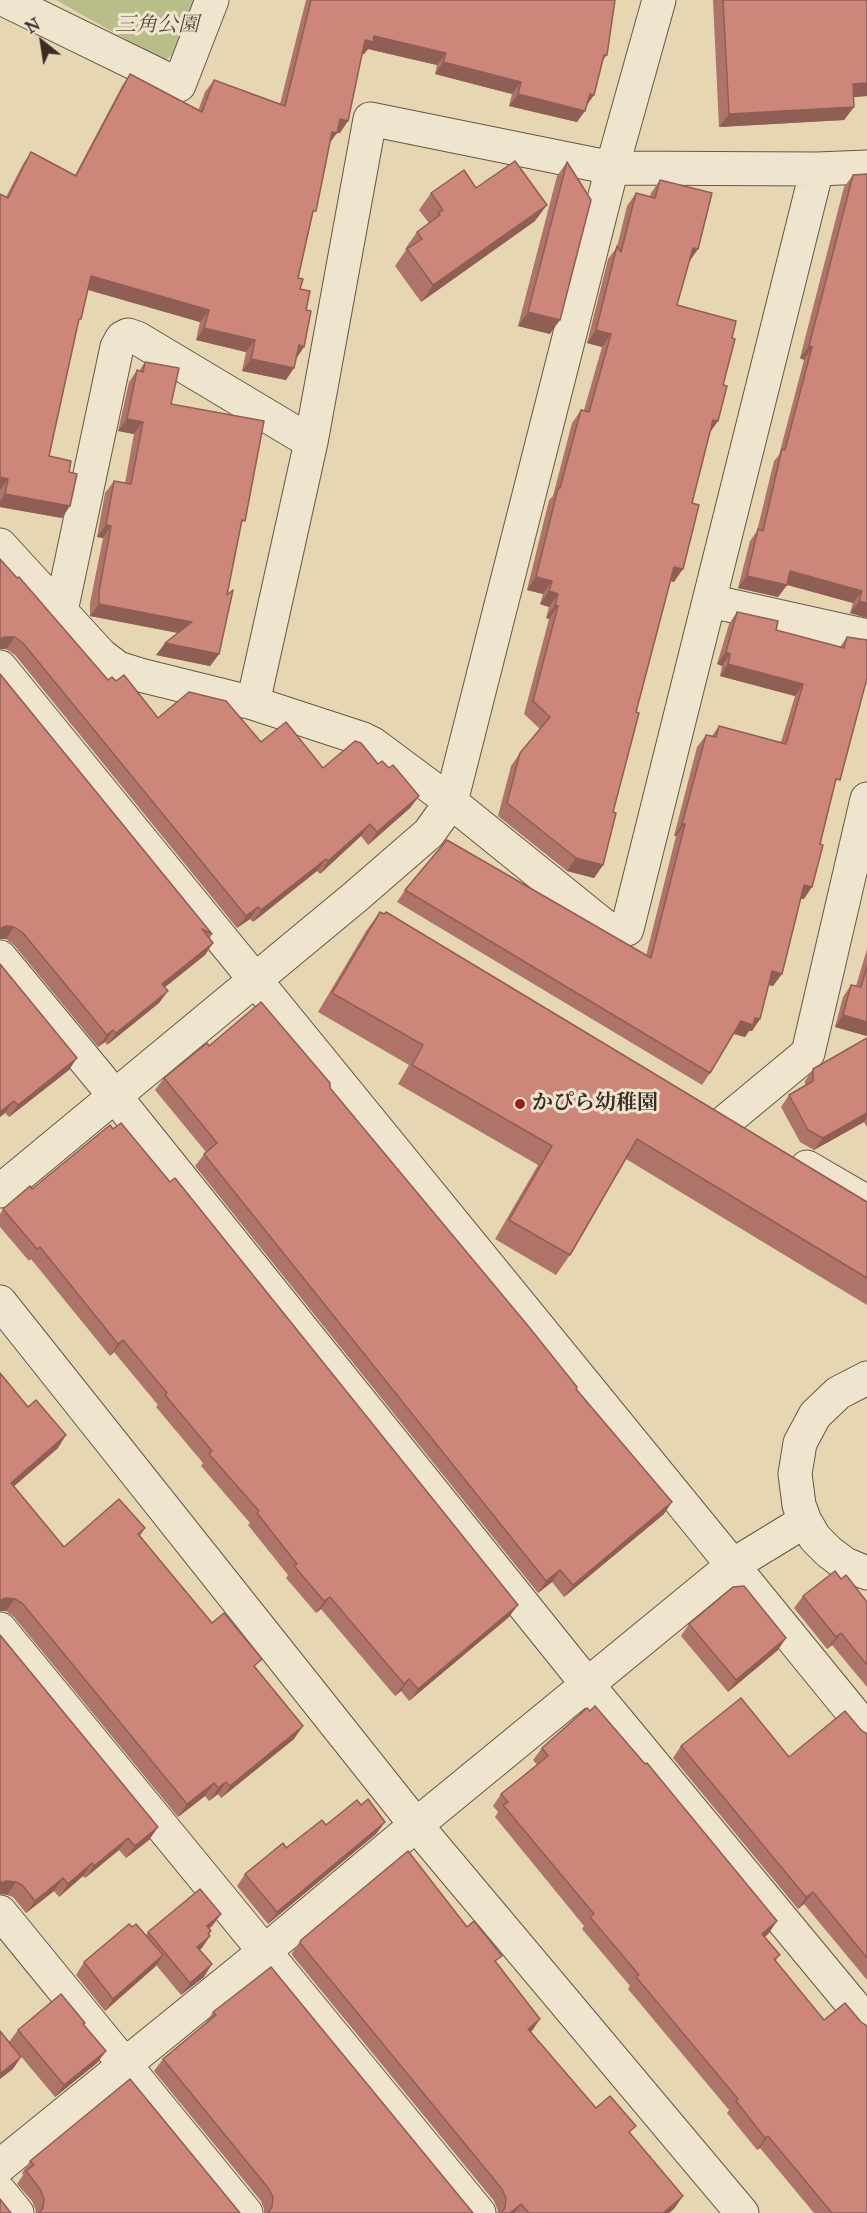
<!DOCTYPE html>
<html>
<head>
<meta charset="utf-8">
<style>
  body { margin:0 }
  #map { position:relative; width:867px; height:2213px; overflow:hidden; background:#e7d6b2; font-family:"IM FELL Great Primer",serif }
  canvas { display:block }
  .north { position:absolute; left:12px; top:12px; width:60px; height:60px; -webkit-text-stroke:4px #efe4cd; paint-order:stroke; rotate:330deg; font-size:16px; font-weight:700; line-height:24px; text-align:center; color:#3a2d28 }
  .north::after { content:''; display:block; margin:auto; width:21px; height:27px; background:#3a2d28; clip-path:polygon(50% 0,100% 100%,50% 72%,0 100%) }
</style>
</head>
<body>
<div id="map">
<canvas width="867" height="2213"></canvas>
<div class="north">N</div>
</div>
<script>
const g = document.querySelector('canvas').getContext('2d');
g.lineJoin = 'round';
function fillPath(path, color) {
  g.fillStyle = color;
  g.fill(path, 'evenodd');
}
function poly(rows) {
  const path = new Path2D();
  for (const r of rows) {
    path.moveTo(r[0], r[1]);
    for (let i = 2; i < r.length; i += 2) path.lineTo(r[i], r[i + 1]);
  }
  return path;
}
function trace(path, color, width, dash) {
  g.strokeStyle = color;
  g.lineWidth = width;
  g.lineCap = dash ? 'butt' : 'round';
  g.setLineDash(dash || []);
  g.stroke(path);
}
function write(font, color, halo, rows, align = 'center') {
  g.font = font + ' "IM FELL Great Primer","Noto Serif JP",serif';
  g.lineWidth = 6;
  g.setLineDash([]);
  g.textBaseline = 'middle';
  g.strokeStyle = halo;
  g.fillStyle = color;
  for (const [text, x, y, turn = 0] of rows) {
    g.save();
    g.translate(x, y);
    g.rotate((+turn || 0) * Math.PI / 180);
    g.textAlign = isNaN(turn) ? turn : align;
    if (halo) g.strokeText(text, 0, 0);
    g.fillText(text, 0, 0);
    g.restore();
  }
}
fillPath(poly([
  [56,0,196,0,179,50,164,61]
]), '#b9bd89');
const minor = poly([
  [5,0,179,85,212,0],
  [0,545,101,655,118,668,140,675,253,703,363,739,373,744,451,802,612,932,627,929,817,169],
  [710,601,867,636],
  [61,611,117,347,122,338,128,335,137,338,311,442],
  [0,667,867,1730],
  [253,703,311,442,370,119,612,168,817,169,867,167],
  [0,957,114,1095,587,1684,867,2022],
  [726,1121,808,1053,867,799],
  [807,1167,867,1202],
  [0,1191,354,898,429,833,451,802,612,168,659,0],
  [0,1302,416,1825,742,2213],
  [867,1378,838,1393,815,1415,800,1443,795,1474,799,1505,805,1521,815,1538,829,1552,845,1564,867,1573],
  [0,1629,479,2213],
  [0,1912,246,2213],
  [0,2166,265,1951,416,1825,733,1565,805,1521],
  [0,2192,17,2213]
]);
trace(minor, '#65574a', 35);
trace(minor, '#efe4cd', 33);
fillPath(poly([
  [306,0,615,0,607,55,602,61,594,95,587,105,577,122,509,106,512,94,435,74,437,65,368,49,364,54,362,53,340,133,337,132,330,143,312,218,298,278,300,289,296,359,286,380,242,371,246,352,196,340,200,322,88,290,77,325,49,456,62,518,0,507,0,194,6,197,23,164,31,152,75,175,122,86,130,74,198,111,205,92,214,80,280,104],
  [713,0,867,0,867,96,853,97,854,107,844,120,719,127],
  [567,162,550,334,518,326,557,176],
  [853,175,867,618,850,613,853,603,787,585,778,597,738,588,750,541,757,531,774,461,779,455,804,360,800,358,844,187],
  [660,180,698,249,689,261,677,305,710,432,692,503,674,582,670,581,636,712,613,812,603,865,594,878,567,871,498,816,511,766,520,753,540,729,524,714,549,619,546,618,549,607,540,604,543,594,527,590,549,500,553,496,572,423,581,410,584,410,602,347,587,343,608,259,617,247,627,206,636,193,650,197,651,193],
  [476,188,535,221,421,302,395,266,406,250,405,249,417,232,429,223,419,210,431,193],
  [145,362,171,404,241,526,227,595,219,654,210,666,156,655,178,633,90,616,90,603,103,538,97,537,105,493,114,481,125,483,134,434,118,431,129,382,137,370,139,371],
  [0,559,108,680,116,681,158,718,261,742,323,768,378,764,389,768,419,796,410,808,368,845,361,836,320,874,317,871,253,922,250,919,237,928,15,655,6,649,0,649],
  [737,612,776,630,840,647,847,637,834,788,804,899,800,898,773,986,769,985,760,1019,752,1031,749,1031,745,1037,733,1034,710,1073,702,1085,397,902,405,890,646,956,676,836,674,836,697,747,706,735,712,736,719,726,781,742,795,696,720,676,722,666,717,664,729,624],
  [0,674,212,934,210,938,213,943,205,955,165,987,159,1003,107,1045,105,1042,98,1047,14,945,6,939],
  [380,912,867,1202,867,1305,626,1159,570,1255,556,1275,495,1239,538,1165,398,1084,409,1065,318,1012,366,931],
  [867,949,867,1036,835,1027,843,997,851,985,856,986],
  [0,964,69,1070,9,1117,5,1113,0,1117],
  [867,1038,867,1127,864,1122,814,1150,800,1142,781,1107,789,1095,805,1086,805,1081,813,1069],
  [209,1046,330,1088,576,1389,664,1514,564,1597,552,1582,538,1593,195,1166,206,1152,155,1090,164,1078],
  [3,1209,509,1617,409,1701,401,1691,395,1696,321,1609,316,1613,286,1578,288,1575,248,1525,250,1523,201,1466,203,1463,156,1407,158,1405,114,1352,110,1356,31,1259,29,1261,0,1227,0,1214],
  [0,1373,58,1448,14,1486,64,1547,145,1528,140,1536,212,1623,256,1668,294,1739,221,1798,218,1794,209,1801,205,1796,178,1817,14,1617,6,1611],
  [841,1579,867,1602,867,1687,832,1645,827,1649,794,1608,803,1596],
  [689,1624,778,1650,728,1692,681,1636],
  [0,1635,158,1827,149,1840,126,1858,119,1850,85,1878,83,1876,59,1897,54,1891,26,1913,13,1897,7,1895],
  [861,1730,867,1734,867,1980,804,1904,798,1909,673,1758,681,1746,789,1757],
  [542,1748,769,1933,765,1937,780,1955,776,1960,867,2213,814,2213,760,2148,757,2150,727,2113,729,2110,628,1989,630,1986,582,1929,584,1926,495,1817,498,1812,493,1806,501,1794,537,1765,533,1760],
  [361,1805,385,1822,376,1834,268,1924,237,1886,245,1874,286,1848],
  [221,1914,212,1926,209,1928,209,1934,210,1936,200,1950,204,1977,181,1995,156,1965,105,2011,76,1975,84,1962,132,1927,146,1935,148,1932],
  [301,1940,496,1964,531,2032,596,2108,630,2133,674,2209,669,2213,497,2213,498,2211,494,2201,292,1955,292,1953],
  [213,2012,473,2213,264,2213,264,2209,261,2201,154,2071,163,2059,205,2024],
  [83,2025,106,2051,97,2063,55,2097,9,2042,18,2030],
  [30,2161,240,2213,35,2213,36,2211,32,2201,17,2184,23,2175,22,2173]
]), '#af7469');
fillPath(poly([
  [374,36,446,53,437,65,368,49,364,54,357,52,365,40],
  [443,62,521,82,512,94,435,74],
  [867,83,867,96,843,98,853,84],
  [518,94,585,111,577,122,509,106],
  [590,94,594,95,585,107],
  [854,107,844,120,719,127,729,114],
  [340,119,348,121,340,133,331,131],
  [332,132,337,133,328,145],
  [547,205,535,221,421,302,433,285],
  [693,248,698,249,689,262],
  [91,276,209,310,200,322,82,288],
  [528,312,560,320,550,334,518,326],
  [204,328,255,340,246,352,196,340],
  [596,330,611,334,602,347,587,343],
  [299,345,304,347,296,359],
  [809,346,812,347,804,360,800,358],
  [251,359,294,368,286,380,242,371],
  [127,419,143,422,134,434,118,431],
  [713,420,718,421,709,434],
  [0,477,8,479,0,490],
  [5,494,70,506,62,518,0,507,0,501],
  [106,525,111,526,103,538,97,537],
  [674,567,683,569,674,582,665,579],
  [790,571,862,591,853,603,781,583],
  [747,576,787,585,778,597,738,588],
  [536,577,552,581,543,594,527,590],
  [549,591,558,594,549,607,540,604],
  [859,601,867,603,867,618,850,613],
  [99,604,192,622,184,634,90,616],
  [555,605,558,606,549,619,546,618],
  [5,637,15,637,6,649,0,649,0,639],
  [165,643,219,654,210,666,156,655],
  [726,652,730,654,722,666,717,664],
  [728,664,803,684,795,696,720,676],
  [419,796,410,808,368,845,377,832],
  [370,824,361,836,320,874,328,861],
  [682,824,685,824,676,836,674,836],
  [576,858,603,865,594,878,567,871],
  [326,859,317,871,253,922,261,910],
  [804,885,812,887,804,899,795,897],
  [258,907,250,919,237,928,246,916],
  [6,926,14,927,6,939,0,939,0,929],
  [213,943,205,955,154,996,162,984],
  [772,971,782,974,773,986,764,984],
  [168,991,159,1003,107,1045,116,1033],
  [843,1015,867,1022,867,1036,835,1027],
  [755,1018,760,1019,752,1031,749,1031,745,1037,732,1033,741,1021],
  [113,1030,105,1042,98,1047,107,1035],
  [77,1058,69,1070,9,1117,18,1105],
  [14,1101,5,1113,0,1117,0,1112],
  [867,1113,867,1117,864,1122,814,1150,823,1138],
  [123,1340,114,1352,110,1356,118,1344],
  [66,1435,58,1448,3,1496,11,1483],
  [672,1502,664,1514,564,1597,573,1585],
  [560,1570,552,1582,538,1593,546,1581],
  [330,1597,321,1609,316,1613,324,1601],
  [6,1598,15,1599,6,1611,0,1611,0,1600],
  [518,1605,509,1617,409,1701,418,1689],
  [841,1633,832,1645,827,1649,836,1637],
  [786,1638,778,1650,728,1692,736,1680],
  [409,1679,401,1691,395,1696,404,1684],
  [303,1726,294,1739,221,1798,230,1786],
  [226,1782,218,1794,209,1801,218,1788],
  [214,1783,205,1796,178,1817,187,1804],
  [385,1822,376,1834,268,1924,277,1912],
  [158,1827,149,1840,126,1858,135,1846],
  [128,1838,119,1850,85,1878,94,1866],
  [92,1863,83,1876,59,1897,68,1884],
  [63,1878,54,1891,26,1913,35,1901],
  [6,1881,16,1882,7,1895,0,1894,0,1883],
  [813,1892,804,1904,798,1909,806,1897],
  [221,1914,212,1926,198,1938,207,1926],
  [777,1921,769,1933,754,1946,762,1934],
  [211,1931,203,1942,210,1936,202,1948,189,1959,208,1933],
  [163,1955,155,1967,105,2011,113,1999],
  [212,1964,204,1977,181,1995,190,1983],
  [540,2019,532,2031,520,2041,528,2029],
  [106,2051,97,2063,55,2097,64,2085],
  [21,2057,13,2069,0,2079,0,2074],
  [768,2136,760,2148,757,2150,765,2138],
  [683,2196,674,2209,669,2213,663,2213],
  [521,2204,514,2213,510,2213]
]), '#8f5e55');
const building = poly([
  [311,0,615,0,607,55,604,55,594,95,590,94,585,111,518,94,521,82,443,62,446,53,374,36,373,42,365,40,348,121,340,119,337,133,332,132,316,211,313,211,298,278,303,279,300,289,310,291,306,310,311,311,304,347,299,345,294,368,251,359,255,340,204,328,209,310,91,276,81,319,79,319,49,456,71,461,69,472,77,474,70,506,5,494,8,479,0,477,0,194,8,198,31,152,76,176,130,74,202,112,214,80,285,106,311,0],
  [723,0,867,0,867,83,853,84,854,107,729,114,723,0],
  [515,161,547,205,433,285,407,249,422,239,417,232,440,215,438,213,443,210,431,193,464,170,476,188,515,161],
  [567,162,591,200,560,320,528,312,567,162],
  [867,174,867,603,859,601,862,591,790,571,787,585,747,576,758,529,763,531,782,449,785,450,812,347,809,346,853,175,867,174],
  [660,180,712,193,698,249,693,248,677,305,736,321,732,338,735,339,723,385,727,386,718,421,713,420,692,503,699,505,683,569,674,567,636,712,639,713,613,812,616,813,603,865,576,858,507,803,520,753,550,717,533,701,558,606,555,605,558,594,549,591,552,581,536,577,558,488,560,488,581,410,589,412,611,334,596,330,617,246,621,252,636,193,655,198,660,180],
  [145,362,179,368,171,404,264,421,245,521,242,520,227,595,233,590,219,654,165,643,192,622,99,604,99,591,111,526,106,525,114,481,131,484,143,422,127,419,137,370,143,372,145,362],
  [0,559,17,578,19,577,108,680,112,677,116,681,124,675,158,718,189,692,226,701,261,742,286,722,323,768,355,741,361,743,378,764,382,761,389,768,393,765,419,796,377,832,370,824,328,861,326,859,261,910,258,907,246,916,23,643,15,637,5,637,0,639,0,559],
  [737,612,778,621,776,630,844,648,847,637,867,640,867,678,840,780,836,779,820,844,823,845,812,887,804,885,782,974,772,971,760,1019,755,1018,753,1025,741,1021,710,1073,405,890,447,840,651,958,685,824,682,824,706,735,716,737,719,726,786,744,803,684,728,664,730,654,726,652,737,612],
  [0,674,212,934,202,929,213,943,162,984,168,991,116,1033,113,1030,107,1035,23,933,14,927,6,926,0,929,0,674],
  [380,912,384,914,386,912,867,1202,867,1278,637,1139,570,1255,509,1220,552,1146,412,1065,423,1045,332,993,380,912],
  [0,964,77,1058,18,1105,14,1101,0,1112,0,964],
  [867,966,867,1022,843,1015,851,985,861,987,867,966],
  [261,1002,330,1083,330,1088,529,1327,577,1387,576,1389,672,1502,573,1585,560,1570,546,1581,204,1154,217,1143,164,1078,207,1043,209,1046,261,1002],
  [867,1038,867,1113,823,1138,808,1130,789,1095,813,1081,813,1069,867,1038],
  [121,1123,170,1182,175,1178,518,1605,418,1689,409,1679,404,1684,330,1597,324,1601,294,1566,297,1564,257,1513,259,1511,209,1454,212,1451,165,1395,167,1393,123,1340,118,1344,40,1247,37,1249,3,1209,30,1186,32,1189,110,1125,113,1129,121,1123],
  [0,1373,28,1407,36,1400,66,1435,11,1483,64,1547,119,1499,145,1528,138,1534,212,1623,224,1613,262,1659,254,1666,303,1726,230,1786,226,1782,218,1788,214,1783,187,1804,23,1604,15,1599,6,1598,0,1600,0,1373],
  [835,1571,841,1579,846,1575,867,1602,867,1665,841,1633,836,1637,803,1596,835,1571],
  [744,1586,786,1638,736,1680,689,1624,733,1587,744,1586],
  [0,1635,158,1827,135,1846,128,1838,94,1866,92,1863,68,1884,63,1878,35,1901,22,1885,16,1882,6,1881,0,1883,0,1635],
  [741,1698,789,1757,845,1711,861,1730,867,1734,867,1958,813,1892,806,1897,681,1746,741,1698],
  [595,1706,645,1764,647,1763,777,1921,762,1934,780,1955,774,1959,824,2020,845,2003,861,2022,867,2026,867,2213,832,2213,768,2136,765,2138,736,2101,738,2099,636,1977,639,1975,590,1917,594,1914,503,1805,508,1802,501,1794,548,1756,542,1748,587,1708,590,1711,595,1706],
  [368,1799,385,1822,277,1912,245,1874,283,1843,286,1848,322,1820,326,1825,357,1800,361,1805,368,1799],
  [408,1851,467,1927,474,1921,502,1956,495,1961,540,2019,528,2029,596,2108,610,2096,636,2126,629,2132,683,2196,663,2213,529,2213,521,2204,510,2213,501,2213,505,2208,506,2198,502,2189,300,1943,301,1940,408,1851],
  [200,1889,221,1914,207,1926,211,1931,208,1933,210,1936,197,1947,212,1964,190,1983,148,1932,200,1889],
  [129,1924,132,1927,136,1924,163,1955,113,1999,84,1962,129,1924],
  [271,1967,473,2213,268,2213,272,2207,273,2197,269,2189,163,2059,216,2015,213,2012,271,1967],
  [61,1994,85,2023,83,2024,106,2051,64,2085,18,2030,61,1994],
  [0,2031,21,2057,0,2074,0,2031],
  [130,2079,240,2213,39,2213,43,2208,44,2199,40,2189,26,2171,34,2165,30,2161,130,2079],
  [0,2199,11,2213,0,2213,0,2199]
]);
fillPath(building, '#cc877a');
trace(building, '#8f5e55', 1.5);
for (const [x, y, r, color] of [
  [520,1104,6,"#8f2418"]
]) {
  const dot = new Path2D();
  dot.arc(x, y, r, 0, 2 * Math.PI);
  g.fillStyle = color;
  g.fill(dot);
  trace(dot, '#efe4cd', 2);
}
write('italic 21px', '#534a3b', '#efe4cd', [
  ["三角公園",157,26]
]);
write('bold 21px', '#3a2d28', '#efe4cd', [
  ["かぴら幼稚園",532,1104]
], 'left');
</script>
</body>
</html>
